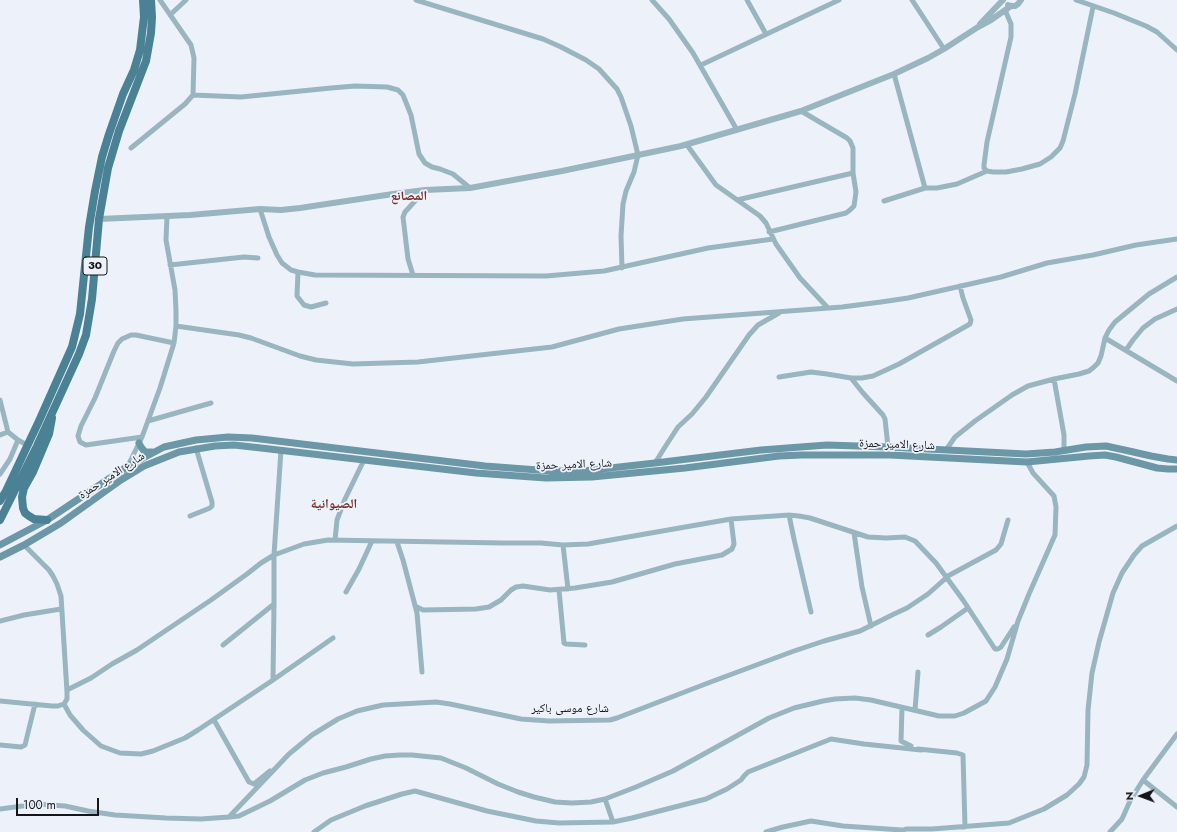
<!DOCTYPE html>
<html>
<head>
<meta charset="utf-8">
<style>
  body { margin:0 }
  #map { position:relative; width:1177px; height:832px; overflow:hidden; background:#edf2fa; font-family:Jost,sans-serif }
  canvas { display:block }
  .north { position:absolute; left:1121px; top:776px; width:40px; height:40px; -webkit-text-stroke:3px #edf2fa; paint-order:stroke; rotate:269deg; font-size:11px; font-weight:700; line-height:16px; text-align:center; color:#141619 }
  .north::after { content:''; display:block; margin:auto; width:14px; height:18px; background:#141619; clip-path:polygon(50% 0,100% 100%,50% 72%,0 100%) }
  .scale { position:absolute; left:16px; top:798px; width:83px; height:18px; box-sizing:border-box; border:2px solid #141619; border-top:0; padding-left:5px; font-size:12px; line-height:14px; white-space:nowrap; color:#141619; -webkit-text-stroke:3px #edf2fa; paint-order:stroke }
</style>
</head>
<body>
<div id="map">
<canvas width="1177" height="832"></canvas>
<div class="north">N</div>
<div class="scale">100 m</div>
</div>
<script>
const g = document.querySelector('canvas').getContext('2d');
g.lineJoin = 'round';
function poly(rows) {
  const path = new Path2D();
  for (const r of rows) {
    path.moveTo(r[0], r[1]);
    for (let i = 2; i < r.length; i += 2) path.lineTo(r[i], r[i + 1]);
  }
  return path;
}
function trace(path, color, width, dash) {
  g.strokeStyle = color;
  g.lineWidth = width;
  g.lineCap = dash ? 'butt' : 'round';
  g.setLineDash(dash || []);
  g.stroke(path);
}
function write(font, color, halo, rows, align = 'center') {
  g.font = font + ' Jost,"Noto Naskh Arabic",sans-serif';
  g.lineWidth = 3.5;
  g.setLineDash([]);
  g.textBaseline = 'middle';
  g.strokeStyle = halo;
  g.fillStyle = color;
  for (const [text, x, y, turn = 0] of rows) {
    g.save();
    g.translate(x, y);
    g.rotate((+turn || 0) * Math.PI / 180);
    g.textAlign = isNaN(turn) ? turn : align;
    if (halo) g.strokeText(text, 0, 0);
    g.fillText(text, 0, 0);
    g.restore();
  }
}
trace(poly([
  [160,0,191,45,194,58,193,95],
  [416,0,543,39,561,47,586,60,599,69,617,89,621,97,631,126,638,155,634,172,626,191,623,204,621,236,622,268],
  [652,0,669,19,693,53,737,130],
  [747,0,766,34],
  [912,0,944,49],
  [1076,0,1114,13,1146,26,1157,32,1177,50],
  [1005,10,1011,24,1011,37,987,142,984,165,984,168,987,171,993,172,1006,172,1022,169,1040,164,1051,157,1060,148,1063,141,1075,94,1093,7],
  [170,15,186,0],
  [701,65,839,0],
  [894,74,925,188,937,188,957,184,987,171],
  [687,145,716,185,760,216,766,223,776,244,800,278,828,308],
  [131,148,185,104,193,95,241,97,331,88,355,86,387,87,398,90,403,95,411,115,419,154,425,163,432,167,440,169,453,174,470,188],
  [737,200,853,173,853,148,850,141,847,138,801,111],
  [884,201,925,188],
  [260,209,269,237,277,255,282,263,291,270,298,272,315,275,546,276,604,271,708,248,773,239],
  [769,232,846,213,850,210,854,206,856,192,853,173],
  [170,265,244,257,258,258],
  [298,272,297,296,304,305,311,307,326,303],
  [413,275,408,259,403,217,405,212,425,190],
  [176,326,239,335,251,338,300,356,316,360,353,364,418,362,552,347,619,329,683,319,842,307,881,302,908,298,1001,277,1047,263,1093,255,1136,245,1177,239],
  [1105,338,1177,381],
  [1126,350,1133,340,1143,328,1155,319,1177,309],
  [779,377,811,372,827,374,851,378,862,378,873,376,899,364,970,324,971,320,963,298,960,286],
  [851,378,863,393,883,415,885,419,888,447],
  [1054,379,1064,435,1064,451],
  [0,400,8,432],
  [148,421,211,403],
  [0,435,8,432,18,440,27,445],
  [142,437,86,445,80,442,78,436,81,426,95,398,114,351,118,343,122,339,131,335,136,335,174,343],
  [946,450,955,437,975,421,1012,395,1028,386,1054,379,1079,374,1089,371,1094,367,1098,363,1101,356,1105,338,1109,330,1115,322,1149,294,1177,277],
  [655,463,665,447,678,427,692,414,706,397,749,335,758,325,779,313],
  [0,474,10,459,18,440],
  [121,480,142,437,160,388,174,343,176,326,176,311,175,290,166,240,167,216],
  [789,515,794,539,811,612],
  [190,516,210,508,212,506,212,502,196,448],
  [854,533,862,587,871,626],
  [335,540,337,520,345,499,364,460],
  [397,542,403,560,417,613,422,672],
  [563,545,568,589],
  [559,590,564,643,566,644,585,645],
  [346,592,359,569,372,541],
  [415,606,423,610,476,609,489,607,501,600,511,590,516,587,523,586,550,590,575,588,612,582,675,564,722,555,732,549,734,544,731,519],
  [0,621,24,615,61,609],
  [928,635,941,627,968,608],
  [223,645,274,604],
  [273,680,274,604,274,555,281,450],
  [67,690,91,678,112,664,137,650,211,600,247,574,261,563,274,555,304,544,328,540,503,543,541,543,563,545,588,544,731,519,789,515,799,516,810,518,868,537,886,538,905,537,915,541,936,563,963,600,995,649,998,649,1001,647,1014,627],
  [0,701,52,706,58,706,64,704,67,699,67,692,61,596,57,584,53,576,49,570,24,545],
  [64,704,70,715,83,730,101,746,120,753,141,754,153,751,185,738,198,730,273,680,333,638],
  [902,708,901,741,911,746],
  [915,710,918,672],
  [214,720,249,782,254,784,270,771],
  [0,745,21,747,25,745,35,704],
  [918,749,957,753,963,755,965,827],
  [1143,780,1177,807],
  [605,799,613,822],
  [0,809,37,804,65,806,88,811,115,815,166,818,201,819,229,817,239,816,270,801,305,780,323,773,346,767,371,759,385,756,400,755,412,755,441,758,466,768,498,784,518,792,534,797,555,802,572,803,591,802,605,799,636,787,673,771,769,718,794,708,823,701,835,699,855,698,871,700,939,716,955,716,964,713,986,701,995,687,1007,659,1018,621,1029,594,1055,535,1056,507,1054,496,1033,473,1027,462],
  [229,817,289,754,312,735,338,719,357,711,383,705,436,702,450,704,521,719,549,721,610,720,617,718,708,683,794,651,824,641,860,631,894,614,907,608,928,594,946,578,946,577,996,550,1001,544,1008,520],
  [314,832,331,820,365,806,402,794,415,791,487,811,536,821,559,823,613,822,632,818,706,799,727,789,741,780,744,776,748,772,831,739,864,744,921,750],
  [766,832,783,827,811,821,843,826,902,830],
  [898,832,906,829,932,829,1009,823,1044,809,1067,795,1079,784,1084,777,1087,765,1088,710,1092,673,1099,642,1113,593,1122,573,1134,555,1142,546,1177,526],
  [1110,832,1122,819,1130,801,1143,780,1177,734]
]), '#99b5c0', 5);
trace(poly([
  [1008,5,1011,6,1015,6,1018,4,1021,0],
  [980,24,1003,0],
  [99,219,190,215,260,209,281,210,300,208,393,194,425,190,470,188,562,171,681,146,801,111,894,74,928,58,944,49,978,27,991,20,1011,6]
]), '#99b5c0', 6);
trace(poly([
  [139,443,141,447,145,452,152,452],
  [0,545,47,520,128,466,164,447,196,440,228,437,252,438,485,466,551,471,583,471,655,463,761,450,827,445,888,447,1026,454,1055,452,1086,447,1106,446,1129,451,1151,456,1168,459,1177,460],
  [0,557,24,545,61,523,121,480,144,466,179,452,215,446,234,445,261,448,476,473,546,478,592,477,685,468,779,456,802,455,890,455,1027,462,1089,456,1105,455,1116,457,1157,468,1168,469,1177,469]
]), '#6c97a7', 7);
trace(poly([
  [0,501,6,491,39,421,72,347,80,314,89,227,95,191,102,157,109,134,123,94,134,70,140,50,144,17,143,0],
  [0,520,37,446,79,354,86,335,92,299,99,219,108,168,119,131,146,61,151,33,152,17,151,0],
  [47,520,34,519,29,516,25,513,23,508,22,497,24,488,33,472,49,434,52,418]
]), '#4a8195', 8);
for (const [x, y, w] of [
  [95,266,24]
]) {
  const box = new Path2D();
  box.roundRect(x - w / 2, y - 9, w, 18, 3);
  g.fillStyle = '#edf2fa';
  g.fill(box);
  trace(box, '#141619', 1);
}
write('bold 11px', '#141619', null, [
  ["30",95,266]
]);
write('12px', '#141619', '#edf2fa', [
  ["شارع الامير حمزة",897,445,2],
  ["شارع الامير حمزة",574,465,-2],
  ["شارع الامير حمزة",112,476,-33],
  ["شارع موسى باكير",570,709]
]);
write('bold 13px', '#742e2b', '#edf2fa', [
  ["المصانع",409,197],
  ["الصيوانية",334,505]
]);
</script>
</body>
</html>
